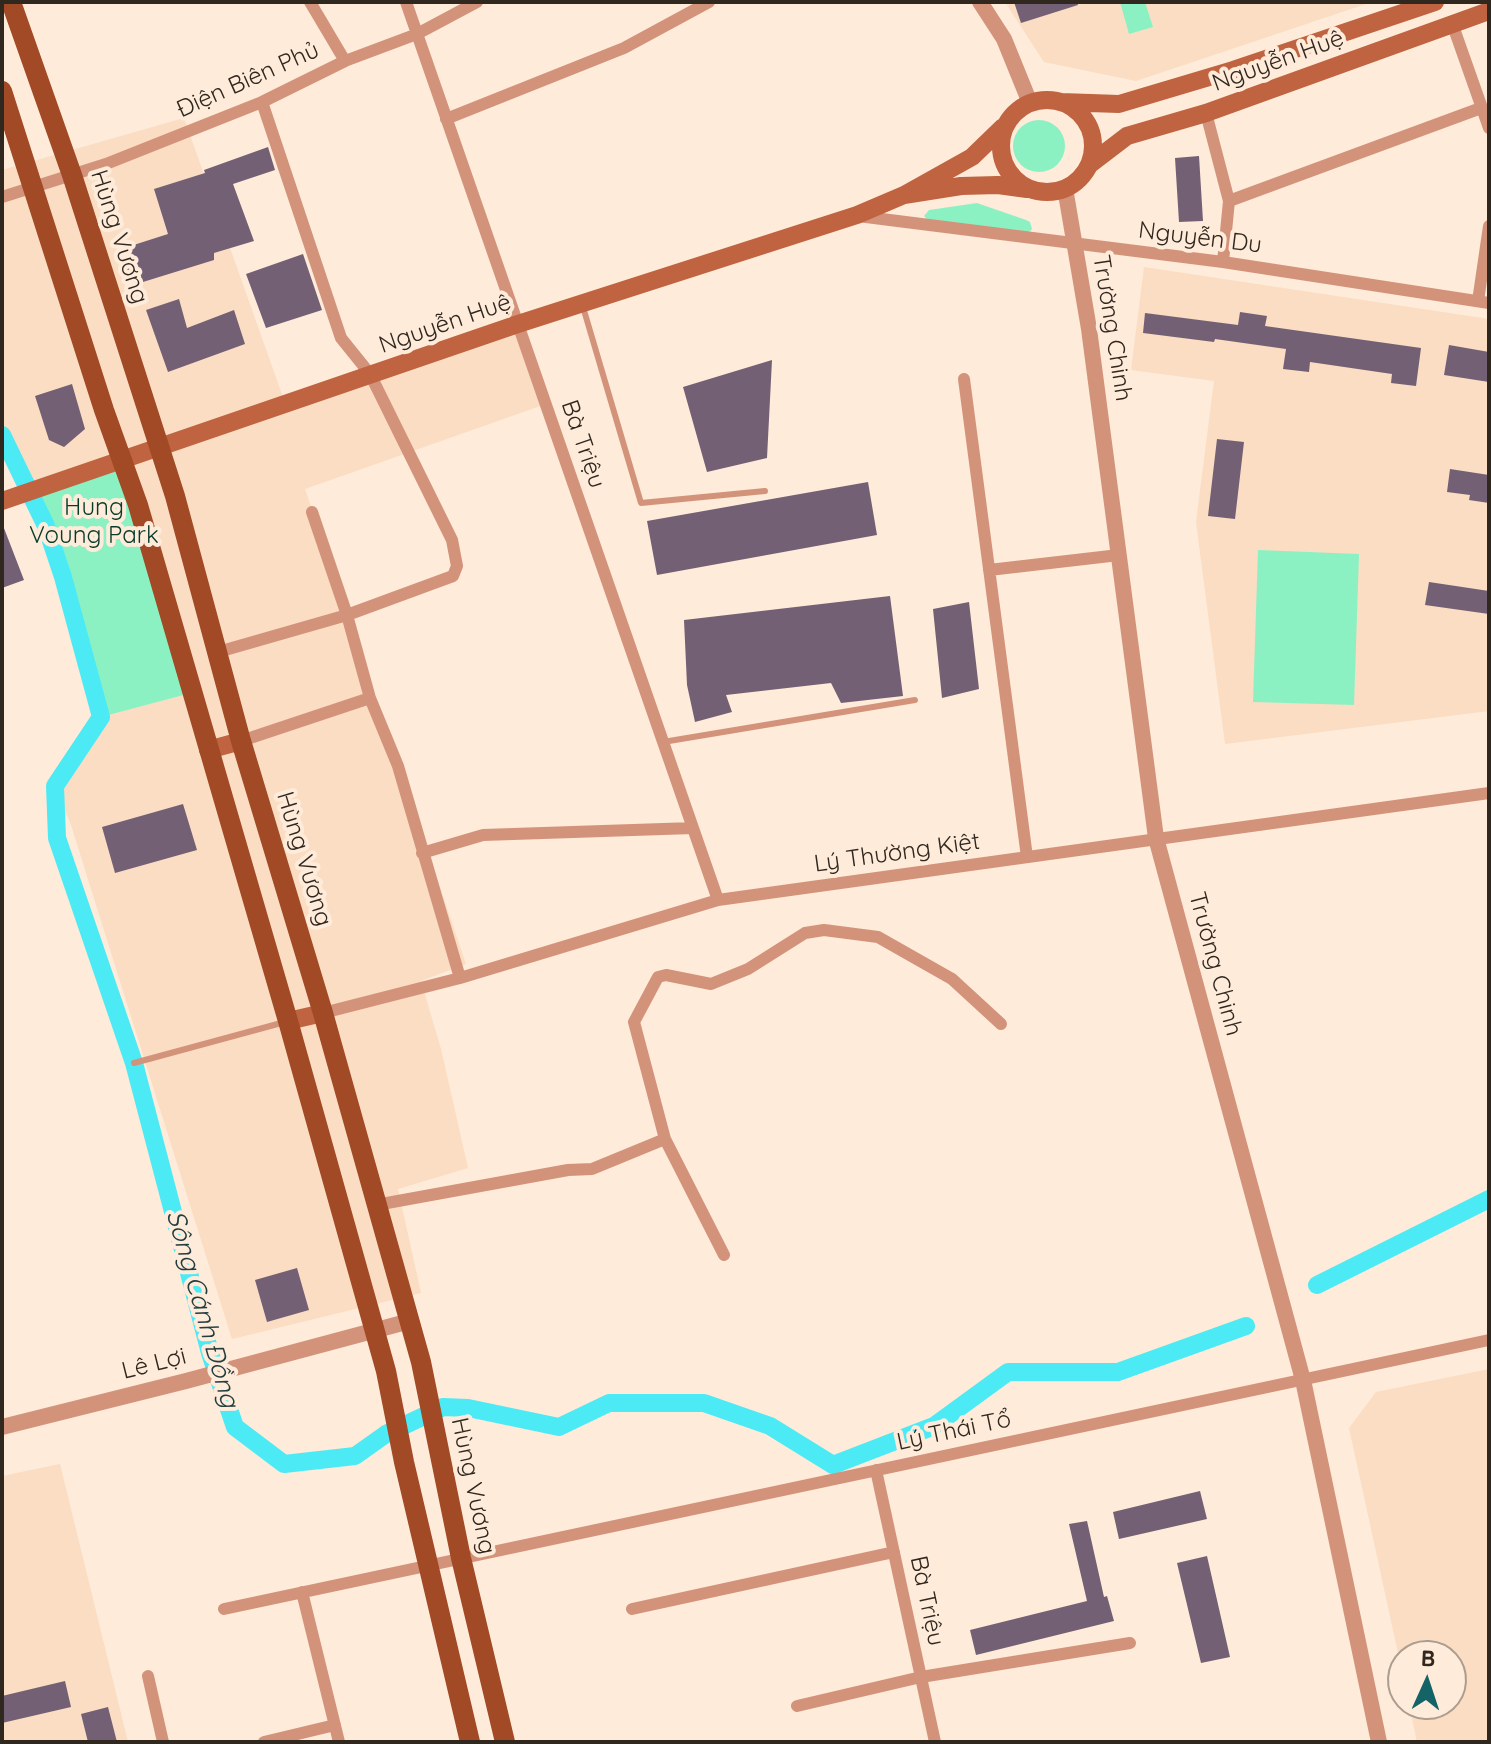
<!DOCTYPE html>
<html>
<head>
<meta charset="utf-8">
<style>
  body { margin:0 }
  #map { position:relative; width:1491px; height:1744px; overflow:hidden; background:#feebda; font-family:Quicksand,sans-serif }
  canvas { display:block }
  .frame { position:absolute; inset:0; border:4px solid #30271f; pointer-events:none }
  .north { position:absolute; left:1387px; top:1640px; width:80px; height:80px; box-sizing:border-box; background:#feebda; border:2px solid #ac9d8f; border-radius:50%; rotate:3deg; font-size:22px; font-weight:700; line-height:32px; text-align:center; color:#30271f }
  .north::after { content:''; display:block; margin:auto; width:28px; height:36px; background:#146467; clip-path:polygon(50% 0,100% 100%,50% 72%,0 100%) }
</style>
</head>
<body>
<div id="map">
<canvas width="1491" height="1744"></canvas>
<div class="frame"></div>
<div class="north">B</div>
</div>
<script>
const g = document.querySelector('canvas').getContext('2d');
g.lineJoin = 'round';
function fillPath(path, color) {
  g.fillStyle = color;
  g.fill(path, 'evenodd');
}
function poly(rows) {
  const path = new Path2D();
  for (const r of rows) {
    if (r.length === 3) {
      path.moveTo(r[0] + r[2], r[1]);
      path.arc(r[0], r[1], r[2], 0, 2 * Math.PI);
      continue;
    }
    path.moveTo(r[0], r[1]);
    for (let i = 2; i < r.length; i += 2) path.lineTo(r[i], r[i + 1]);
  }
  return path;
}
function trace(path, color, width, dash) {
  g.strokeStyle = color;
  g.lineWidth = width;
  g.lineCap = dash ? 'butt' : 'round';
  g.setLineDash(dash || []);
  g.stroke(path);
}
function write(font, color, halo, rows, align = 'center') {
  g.font = font + ' Quicksand,sans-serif';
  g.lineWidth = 8;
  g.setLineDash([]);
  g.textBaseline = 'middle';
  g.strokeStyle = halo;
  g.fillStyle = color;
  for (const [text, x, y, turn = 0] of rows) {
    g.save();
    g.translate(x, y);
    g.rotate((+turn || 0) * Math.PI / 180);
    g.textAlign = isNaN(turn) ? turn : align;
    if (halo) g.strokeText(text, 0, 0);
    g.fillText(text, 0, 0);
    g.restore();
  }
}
fillPath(poly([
  [1005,2,1372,2,1136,81,1044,62],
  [184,118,285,403,518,324,546,404,305,489,466,964,421,981,441,1049,468,1168,398,1189,421,1293,232,1339,71,825,55,786,101,717,190,693,27,492,2,436,2,170],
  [1144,267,1489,319,1489,711,1225,744,1196,522,1214,381,1131,370],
  [1489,1369,1489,1742,1417,1742,1409,1704,1451,1704,1451,1656,1403,1656,1403,1676,1349,1428,1376,1392],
  [60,1464,128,1742,2,1742,2,1476]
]), '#faddc2');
fillPath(poly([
  [1120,2,1145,2,1153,27,1129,34],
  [1039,146,26],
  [977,203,1026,220,1030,222,1032,229,1027,234,927,219,924,216,929,210],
  [121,460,191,693,101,717,63,577,46,526,27,492],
  [1258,550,1359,554,1354,705,1253,702]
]), '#8bf1c3');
trace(poly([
  [2,435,46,526,63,577,101,717,55,786,57,838,134,1063,210,1353,235,1427,284,1464,355,1456,386,1434,443,1407,468,1408,559,1427,609,1403,704,1403,770,1426,833,1465,934,1426,1008,1372,1118,1372,1246,1326],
  [1317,1285,1489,1199]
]), '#4ceaf4', 18);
fillPath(poly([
  [1014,2,1077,2,1078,5,1021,23],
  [268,147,275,170,233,184,254,241,214,253,214,260,130,286,118,250,168,234,154,189,205,173,204,170],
  [1199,156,1203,221,1179,222,1175,158],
  [303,254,322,310,266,328,246,274],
  [179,299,187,328,234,310,245,344,168,372,146,310],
  [1240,312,1267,316,1265,326,1421,348,1416,386,1391,383,1392,374,1310,362,1309,372,1283,369,1286,349,1215,339,1214,342,1143,333,1145,313,1238,325],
  [1449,345,1489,352,1489,382,1444,375],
  [772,360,767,458,707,472,683,387],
  [72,384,85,429,64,447,49,440,35,396],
  [1217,439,1244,442,1235,519,1208,516],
  [1450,469,1489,475,1489,503,1469,500,1470,495,1447,492],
  [868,482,877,535,657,575,647,521],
  [2,523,24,580,2,588],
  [1429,582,1489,591,1489,614,1425,605],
  [890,596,903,696,841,703,831,683,726,695,732,712,695,722,687,685,684,620],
  [969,602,979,689,942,698,933,609],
  [183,804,197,850,115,873,102,827],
  [297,1268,309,1310,267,1322,255,1280],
  [1200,1491,1207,1519,1119,1539,1113,1512],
  [1087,1521,1104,1597,1107,1596,1114,1621,976,1655,970,1630,1087,1601,1069,1524],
  [1207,1556,1230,1657,1201,1663,1177,1563],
  [65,1681,71,1707,2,1723,2,1696],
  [108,1707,117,1742,88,1742,81,1714]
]), '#736074');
trace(poly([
  [583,307,641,503,765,491],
  [663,742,915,700],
  [134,1063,285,1022]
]), '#d3937b', 6);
trace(poly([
  [310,2,345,61],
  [406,2,718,900],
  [1452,23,1489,128],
  [1206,113,1229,201,1223,262],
  [446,119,624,48,709,2],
  [2,197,106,164,262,102,345,61,417,34,477,2],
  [1229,201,1481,108],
  [858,216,1223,262,1489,303],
  [1478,301,1489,226],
  [964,379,1027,857],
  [312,512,347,615,370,698,398,766,460,978],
  [989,570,1119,555],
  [218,652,347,615,453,576,457,566,452,540,370,374,341,338,262,102],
  [241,741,370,698],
  [422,853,483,835,693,828],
  [323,1013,460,978,718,900,1489,793],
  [376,1205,568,1170,592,1169,665,1139],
  [724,1255,665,1139,634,1022,658,977,666,975,711,984,748,969,805,933,824,930,878,937,952,979,1001,1024],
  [876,1470,935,1742],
  [302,1592,339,1742],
  [224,1609,1489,1340],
  [632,1609,894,1552],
  [148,1676,163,1742],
  [797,1706,921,1677,1130,1643],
  [264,1742,335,1725]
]), '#d3937b', 12);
trace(poly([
  [980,2,1004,39,1030,103],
  [1065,188,1089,329,1156,838,1303,1380,1379,1742],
  [2,1427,186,1381,410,1321]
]), '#d3937b', 16);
trace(poly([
  [1047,146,46],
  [1061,102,1119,104,1233,70,1435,2],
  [1003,127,972,157,904,195,961,186,998,185,1027,189],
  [1089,165,1127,136,1206,113,1489,11],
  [2,501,518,324,857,215,904,195],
  [208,750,241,741],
  [288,1021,323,1013]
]), '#bf6340', 18);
trace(poly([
  [11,2,72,175,175,496,241,741,323,1013,421,1362,461,1558,505,1742],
  [2,91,104,410,138,505,288,1021,386,1371,404,1462,470,1742]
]), '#a24925', 20);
write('24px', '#30271f', '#feebda', [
  ["Nguyễn Huệ",1278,61,-20],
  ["Điện Biên Phủ",248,80,-24],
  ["Hùng Vương",119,237,72],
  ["Nguyễn Du",1200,238,7],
  ["Nguyễn Huệ",445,324,-19],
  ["Trường Chinh",1112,328,81],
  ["Bà Triệu",583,444,71],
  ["Lý Thường Kiệt",897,853,-8],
  ["Hùng Vương",304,859,73],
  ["Trường Chinh",1215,964,75],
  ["Lê Lợi",154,1364,-14],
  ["Lý Thái Tổ",954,1431,-12],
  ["Hùng Vương",473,1486,78],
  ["Bà Triệu",927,1601,78]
]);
write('24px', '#073c29', '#feebda', [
  ["Hung",94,508],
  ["Voung Park",94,536]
]);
write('italic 26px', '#233d3f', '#feebda', [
  ["Sông Cánh Đồng",202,1309,74]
]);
</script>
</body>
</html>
